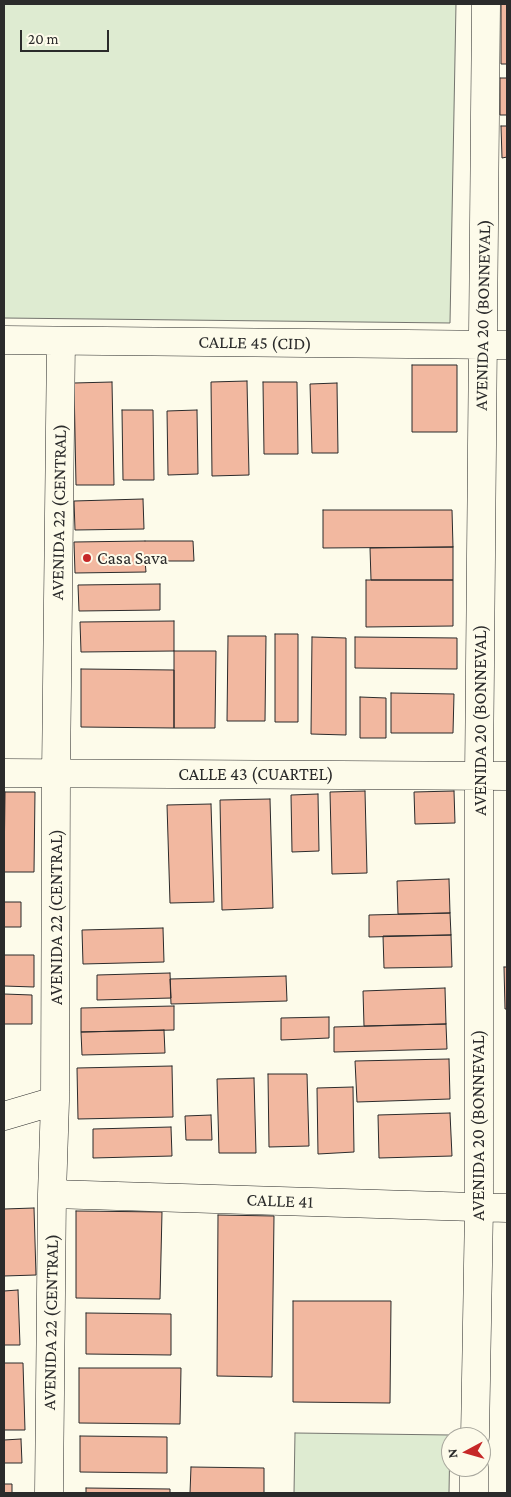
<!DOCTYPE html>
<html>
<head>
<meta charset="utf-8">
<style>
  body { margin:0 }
  #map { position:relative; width:511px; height:1497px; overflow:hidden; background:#fdfbea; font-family:"Crimson Pro",serif }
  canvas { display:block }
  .frame { position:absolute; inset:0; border:5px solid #2b2b2b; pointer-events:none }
  .north { position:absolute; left:441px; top:1427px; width:50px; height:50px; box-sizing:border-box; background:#fdfbea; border:1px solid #a9a89e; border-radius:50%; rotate:264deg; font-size:14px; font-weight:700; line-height:20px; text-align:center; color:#2b2b2b }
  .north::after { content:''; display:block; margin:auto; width:18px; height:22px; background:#c62828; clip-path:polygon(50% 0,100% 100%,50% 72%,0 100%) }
  .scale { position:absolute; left:20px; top:30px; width:89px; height:22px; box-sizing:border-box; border:2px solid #2b2b2b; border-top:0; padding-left:6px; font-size:15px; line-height:18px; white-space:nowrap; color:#2b2b2b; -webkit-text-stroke:4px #fdfbea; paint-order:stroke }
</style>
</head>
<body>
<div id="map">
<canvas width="511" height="1497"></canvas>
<div class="frame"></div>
<div class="north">N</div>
<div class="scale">20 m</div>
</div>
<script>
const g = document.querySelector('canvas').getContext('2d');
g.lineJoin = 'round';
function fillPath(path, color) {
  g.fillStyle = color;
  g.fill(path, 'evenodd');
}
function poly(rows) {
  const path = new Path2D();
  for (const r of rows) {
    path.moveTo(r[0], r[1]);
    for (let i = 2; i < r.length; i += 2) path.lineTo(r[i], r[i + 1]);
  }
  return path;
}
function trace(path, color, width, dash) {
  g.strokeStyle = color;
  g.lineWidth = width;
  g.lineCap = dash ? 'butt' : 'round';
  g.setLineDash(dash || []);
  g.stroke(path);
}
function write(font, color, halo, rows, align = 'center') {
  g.font = font + ' "Crimson Pro",serif';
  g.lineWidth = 4;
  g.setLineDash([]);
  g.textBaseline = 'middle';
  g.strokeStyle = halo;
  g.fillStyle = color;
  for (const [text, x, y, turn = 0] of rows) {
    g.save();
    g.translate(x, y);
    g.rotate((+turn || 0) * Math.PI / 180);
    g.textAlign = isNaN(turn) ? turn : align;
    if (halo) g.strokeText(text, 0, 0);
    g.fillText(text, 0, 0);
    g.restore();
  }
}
const green = poly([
  [4,4,456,4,450,323,4,318,4,4],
  [295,1433,450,1435,449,1493,294,1493,295,1433]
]);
fillPath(green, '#deebd1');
trace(green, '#74746e', 1);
const building = poly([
  [501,4,507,4,507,64,501,64,501,4],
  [500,78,507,78,507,115,500,115,500,78],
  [501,126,507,126,507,157,502,158,501,126],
  [412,365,457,365,457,432,412,432,412,365],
  [247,381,249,475,212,476,211,382,247,381],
  [112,382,114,485,76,485,74,383,112,382],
  [263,382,297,382,298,454,264,454,263,382],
  [337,383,338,453,312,453,310,384,337,383],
  [122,410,153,410,154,480,123,480,122,410],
  [197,410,198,474,168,475,167,411,197,410],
  [143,499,144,529,75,530,74,501,143,499],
  [323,510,452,510,453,547,323,548,323,510],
  [145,541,193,541,194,561,145,561,146,572,75,573,74,542,145,541],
  [453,547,453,580,371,580,370,548,453,547],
  [366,580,453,580,453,626,366,627,366,580],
  [160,584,160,610,79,611,78,585,160,584],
  [174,621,174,651,81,652,80,622,174,621],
  [275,634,298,634,298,722,275,722,275,634],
  [228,636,266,636,265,721,227,721,228,636],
  [312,637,346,638,346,735,311,734,312,637],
  [355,637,457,638,457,669,355,668,355,637],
  [174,651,216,651,215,728,174,728,174,651],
  [81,669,174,670,174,728,81,727,81,669],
  [391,693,454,694,453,733,391,733,391,693],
  [360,697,386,698,386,738,360,738,360,697],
  [365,791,367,873,332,874,330,792,365,791],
  [454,791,455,823,415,824,414,792,454,791],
  [5,792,35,792,34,872,4,872,5,792],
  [318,794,319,851,292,852,291,795,318,794],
  [270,799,273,908,222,910,220,800,270,799],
  [211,804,214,902,170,903,167,805,211,804],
  [449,879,450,913,398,914,397,881,449,879],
  [4,902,21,902,21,927,4,927,4,902],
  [450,913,451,935,369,937,369,915,450,913],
  [163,928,164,962,83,964,82,930,163,928],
  [451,935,452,967,384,968,383,936,451,935],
  [4,955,34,955,34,987,4,986,4,955],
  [504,967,507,967,507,1009,505,1009,504,967],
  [170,973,171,998,97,1000,97,975,170,973],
  [286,976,287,1001,171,1004,170,979,286,976],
  [445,988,446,1024,364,1026,363,991,445,988],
  [4,994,32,995,32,1024,4,1024,4,994],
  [174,1006,174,1030,81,1032,81,1008,174,1006],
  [329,1017,329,1038,281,1040,281,1018,329,1017],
  [446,1024,447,1049,334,1052,334,1027,446,1024],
  [164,1030,165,1053,82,1055,81,1032,164,1030],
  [449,1059,450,1099,357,1102,355,1061,449,1059],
  [172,1066,173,1117,78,1119,77,1068,172,1066],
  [268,1074,307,1074,309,1146,269,1147,268,1074],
  [254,1078,256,1153,219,1153,217,1079,254,1078],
  [353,1087,354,1152,318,1154,317,1088,353,1087],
  [450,1113,452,1156,379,1158,378,1115,450,1113],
  [211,1115,212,1140,186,1140,185,1116,211,1115],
  [171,1127,172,1156,93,1158,93,1129,171,1127],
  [34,1208,36,1275,4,1276,4,1209,34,1208],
  [76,1211,162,1212,160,1299,76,1298,76,1211],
  [218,1215,274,1216,272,1377,217,1376,218,1215],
  [18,1290,20,1345,4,1345,4,1291,18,1290],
  [293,1301,391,1301,390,1403,293,1402,293,1301],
  [86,1313,171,1314,171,1355,86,1354,86,1313],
  [4,1363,23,1363,25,1430,4,1430,4,1363],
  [79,1368,181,1368,180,1424,79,1423,79,1368],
  [80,1436,167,1437,167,1473,80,1472,80,1436],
  [21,1439,22,1463,4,1463,4,1440,21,1439],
  [191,1467,264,1468,264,1493,190,1493,191,1467],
  [4,1484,12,1484,12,1493,4,1493,4,1484],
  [86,1488,170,1489,170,1493,86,1493,86,1488]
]);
fillPath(building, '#f2b8a0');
trace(building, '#2b2b2b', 1);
const minor = poly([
  [4,340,507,345],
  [4,773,507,776],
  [4,1116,55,1101],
  [52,1194,507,1208],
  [475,1437,479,1208,479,776,486,4],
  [49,1493,52,1194,55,1101,56,773,61,341],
  [474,1493,474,1467]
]);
trace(minor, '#2b2b2b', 29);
trace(minor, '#fdfbea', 28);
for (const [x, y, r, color] of [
  [87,558,5,"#c62828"]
]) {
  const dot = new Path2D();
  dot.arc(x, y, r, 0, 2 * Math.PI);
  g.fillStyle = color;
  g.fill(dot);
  trace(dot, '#fdfbea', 2);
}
write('18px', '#2b2b2b', '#fdfbea', [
  ["AVENIDA 20 (BONNEVAL)",483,315,-89],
  ["CALLE 45 (CID)",255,343,1],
  ["AVENIDA 22 (CENTRAL)",59,512,-89],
  ["AVENIDA 20 (BONNEVAL)",480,720,-90],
  ["CALLE 43 (CUARTEL)",256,774],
  ["AVENIDA 22 (CENTRAL)",56,917,-90],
  ["AVENIDA 20 (BONNEVAL)",478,1125,-90],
  ["CALLE 41",280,1201,2],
  ["AVENIDA 22 (CENTRAL)",51,1322,-89]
]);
write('18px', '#2b2b2b', '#fdfbea', [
  ["Casa Sava",97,558]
], 'left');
</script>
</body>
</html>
